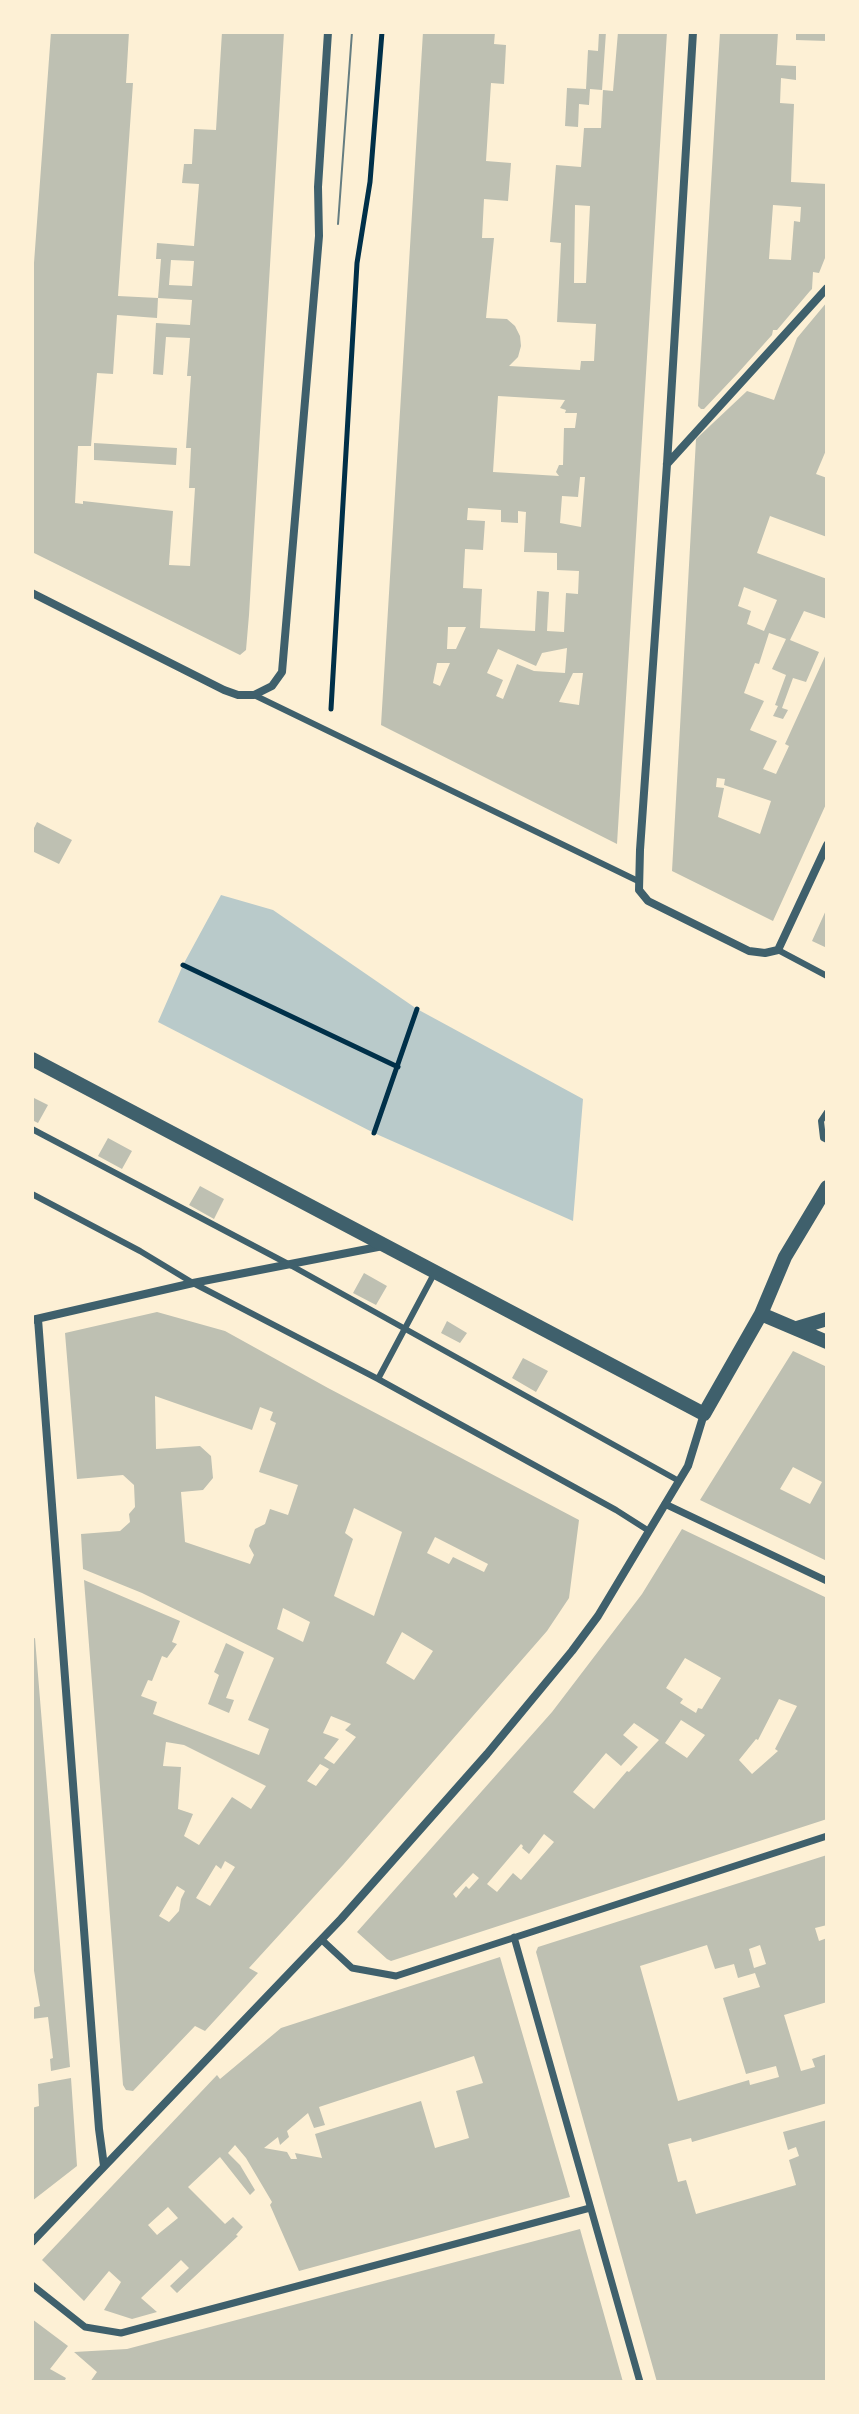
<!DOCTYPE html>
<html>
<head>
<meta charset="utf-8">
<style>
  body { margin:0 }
  #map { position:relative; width:859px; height:2414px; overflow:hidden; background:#fdf0d5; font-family:Commissioner,sans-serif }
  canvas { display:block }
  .frame { position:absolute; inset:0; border:34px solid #fdf0d5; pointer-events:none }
</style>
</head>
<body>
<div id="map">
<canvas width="859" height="2414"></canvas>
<div class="frame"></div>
</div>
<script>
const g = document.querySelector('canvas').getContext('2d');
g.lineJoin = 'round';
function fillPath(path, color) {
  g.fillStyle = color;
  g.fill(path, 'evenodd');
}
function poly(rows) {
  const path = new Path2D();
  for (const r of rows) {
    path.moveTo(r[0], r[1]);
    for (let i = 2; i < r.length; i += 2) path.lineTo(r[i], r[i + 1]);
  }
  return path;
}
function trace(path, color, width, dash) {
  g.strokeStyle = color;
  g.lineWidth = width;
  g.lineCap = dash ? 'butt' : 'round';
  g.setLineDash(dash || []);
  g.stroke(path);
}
fillPath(poly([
  [221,895,273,910,417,1009,583,1099,573,1221,374,1133,158,1022,183,965]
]), '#b9caca');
fillPath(poly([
  [51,32,129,32,126,83,133,83,118,296,158,298,157,318,117,315,113,374,97,373,91,446,78,446,75,503,83,504,83,501,173,511,169,565,190,566,195,488,189,488,191,448,186,448,191,376,187,376,190,338,166,337,163,375,153,374,156,323,190,325,192,300,158,298,161,259,156,259,157,243,194,246,199,184,182,183,184,164,192,164,194,129,216,130,222,32,284,32,249,615,246,650,240,655,32,552,32,290],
  [171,260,194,261,192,286,169,285],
  [423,32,495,32,494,44,506,45,504,84,491,83,486,161,511,163,508,201,484,199,482,238,494,238,486,318,507,319,515,326,520,336,521,346,518,357,509,366,580,370,581,361,594,361,596,324,557,322,561,243,550,242,556,165,581,167,584,128,601,128,603,90,613,91,618,32,667,32,617,844,381,725],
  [575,205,590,206,586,283,574,283],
  [498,396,565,400,560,408,566,410,565,413,577,413,575,428,564,428,563,465,559,465,556,472,559,476,493,472],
  [580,477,585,477,581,527,560,523,562,496,578,497],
  [468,508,501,510,501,522,518,523,518,511,526,512,524,552,557,553,557,570,579,571,578,594,566,593,564,632,547,631,549,592,537,591,535,631,480,628,482,589,463,588,465,549,483,550,485,521,467,520],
  [448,627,466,627,456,649,447,649],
  [567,648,565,673,534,671,517,664,503,699,496,696,503,680,487,673,498,649,536,666,542,653],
  [437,663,450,663,440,686,433,683],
  [573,673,583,673,579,705,559,702],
  [599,32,606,32,602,90,590,89,589,105,579,104,578,127,565,126,567,88,586,89,588,50,598,51],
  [720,32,778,32,776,65,796,66,796,80,781,78,780,103,794,104,791,182,827,184,827,253,819,273,813,272,812,289,810,291,777,330,773,330,772,335,738,373,704,409,701,409,698,406,700,371],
  [773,205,801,207,800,222,794,221,791,260,769,259],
  [796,32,827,32,827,41,796,40],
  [827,302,827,448,816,474,827,478,827,537,770,516,757,553,827,579,827,619,804,611,790,640,819,652,806,682,793,678,782,708,788,710,783,719,773,716,778,706,775,705,786,675,772,669,786,639,769,633,759,664,755,663,744,693,764,701,750,730,777,741,763,769,776,774,789,746,785,744,827,652,827,802,773,921,672,871,696,439,747,391,774,400,797,338],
  [744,587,777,600,764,631,747,624,751,611,738,606],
  [717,778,725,779,724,785,771,801,760,834,718,817,724,788,716,787],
  [94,443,177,448,176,465,94,460],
  [37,822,72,840,59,864,32,851,32,832],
  [827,908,827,948,812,941],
  [32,1097,48,1105,38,1123,32,1120],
  [108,1138,132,1151,122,1169,98,1156],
  [200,1186,224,1199,214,1219,189,1205],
  [364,1273,387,1286,376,1305,353,1293],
  [157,1312,225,1331,328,1388,579,1520,569,1598,547,1631,343,1865,249,1968,258,1973,205,2031,195,2026,133,2091,126,2090,123,2085,84,1580,180,1621,172,1642,177,1644,167,1658,162,1656,152,1681,148,1680,141,1696,157,1702,153,1714,259,1755,269,1729,248,1720,274,1658,142,1593,83,1569,81,1534,120,1531,130,1522,129,1514,135,1507,134,1485,123,1475,77,1479,65,1333],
  [155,1396,252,1430,260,1407,273,1412,270,1420,276,1423,259,1472,298,1485,288,1515,270,1509,265,1524,255,1529,249,1546,254,1555,250,1564,185,1542,181,1492,203,1490,213,1478,211,1456,200,1446,156,1449],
  [354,1508,402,1532,374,1616,334,1596,353,1539,345,1533],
  [435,1537,488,1564,484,1572,453,1557,449,1564,427,1553],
  [283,1608,310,1622,303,1642,277,1629],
  [402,1632,433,1651,414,1680,386,1663],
  [331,1716,351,1724,345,1730,356,1737,334,1764,324,1758,339,1739,323,1733],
  [166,1742,184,1745,266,1786,251,1809,232,1797,199,1845,184,1836,193,1814,178,1809,181,1767,163,1766],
  [320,1764,329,1769,316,1786,307,1781],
  [225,1861,235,1867,210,1906,196,1898,216,1865,221,1869],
  [177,1886,185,1891,181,1899,179,1911,169,1922,159,1916],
  [447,1321,467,1333,460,1343,441,1333],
  [793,1351,827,1367,827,1561,700,1500],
  [793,1467,822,1482,810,1504,780,1489],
  [523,1358,548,1371,536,1392,512,1378],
  [682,1529,827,1598,827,1819,391,1961,387,1959,357,1932,552,1712,642,1594],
  [685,1658,721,1678,702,1709,698,1708,696,1713,680,1703,683,1699,666,1688],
  [779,1699,797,1706,775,1749,778,1751,752,1774,739,1760,756,1739,758,1740],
  [681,1720,705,1735,687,1758,665,1743],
  [634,1723,659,1740,629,1772,627,1771,594,1809,573,1792,606,1753,621,1766,638,1747,623,1735],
  [544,1834,554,1842,521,1880,513,1873,497,1892,487,1884,521,1844,523,1846,522,1848,529,1854],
  [473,1873,479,1878,469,1889,466,1886,456,1898,453,1894],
  [35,1638,70,2067,51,2071,50,2059,53,2058,48,2017,32,2019,32,2008,40,2006,32,1959,32,1639],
  [226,1643,244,1652,226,1698,234,1700,229,1713,208,1704,219,1675,214,1672],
  [827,1855,827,1925,815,1928,819,1941,827,1938,827,2002,784,2015,801,2071,815,2067,812,2059,827,2054,827,2103,692,2142,691,2138,668,2144,678,2182,686,2180,696,2214,796,2185,789,2160,799,2156,796,2147,788,2150,783,2132,827,2120,827,2382,657,2382,536,1952,538,1947],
  [707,1945,715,1969,734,1964,738,1978,755,1973,760,1987,723,1998,746,2074,776,2066,779,2077,750,2085,749,2080,678,2101,640,1966],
  [760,1945,766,1964,754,1968,749,1949],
  [500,1957,570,2197,299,2271,270,2205,272,2202,246,2158,235,2145,228,2153,240,2165,255,2190,250,2195,220,2157,188,2187,225,2224,233,2217,243,2227,236,2235,238,2236,177,2293,170,2286,189,2268,181,2260,141,2298,157,2312,132,2319,104,2310,121,2282,109,2271,84,2301,42,2260,217,2075,220,2079,281,2028],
  [474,2056,483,2083,456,2091,469,2138,435,2148,421,2101,315,2134,322,2158,295,2153,297,2159,291,2159,287,2152,264,2148,278,2137,280,2145,289,2137,287,2131,308,2113,314,2128,325,2125,319,2107],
  [168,2207,178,2218,157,2235,148,2225],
  [71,2078,77,2166,32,2201,32,2108,39,2106,38,2084],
  [580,2229,623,2382,90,2382,97,2372,74,2352,127,2349],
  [32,2319,68,2346,50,2369,66,2378,64,2382,32,2382]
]), '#bec0b2');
trace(poly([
  [331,709,357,263,370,182,382,32],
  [183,965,398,1067],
  [374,1133,417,1009]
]), '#003049', 5);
trace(poly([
  [254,695,638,881],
  [778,950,827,976],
  [827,1112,821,1121,823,1138,827,1140],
  [32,1129,292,1266,679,1481],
  [32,1194,140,1251,193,1283,378,1379,616,1510,649,1531],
  [378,1379,435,1272]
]), '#3f606c', 6);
trace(poly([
  [665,1504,827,1581],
  [514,1937,640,2382],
  [322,1940,352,1968,396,1976,827,1836],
  [32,2285,85,2327,121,2333,590,2208]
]), '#3f606c', 7);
trace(poly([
  [693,32,667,464,640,850,639,890,648,901,749,951,765,953,778,950,827,845],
  [667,464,827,288],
  [32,593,224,690,238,695,254,695,272,686,282,672,319,236,318,187,328,32],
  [38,1319,99,2129,104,2166],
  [32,1320,193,1283,383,1246],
  [32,2242,341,1919,487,1754,572,1651,598,1616,688,1466,704,1414]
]), '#3f606c', 8);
trace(poly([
  [32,1059,704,1414,761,1314,785,1257,827,1187],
  [761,1314,827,1342],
  [797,1328,827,1319]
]), '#3f606c', 14);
trace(poly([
  [338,224,352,32]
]), '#657d81', 2);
</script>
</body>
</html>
